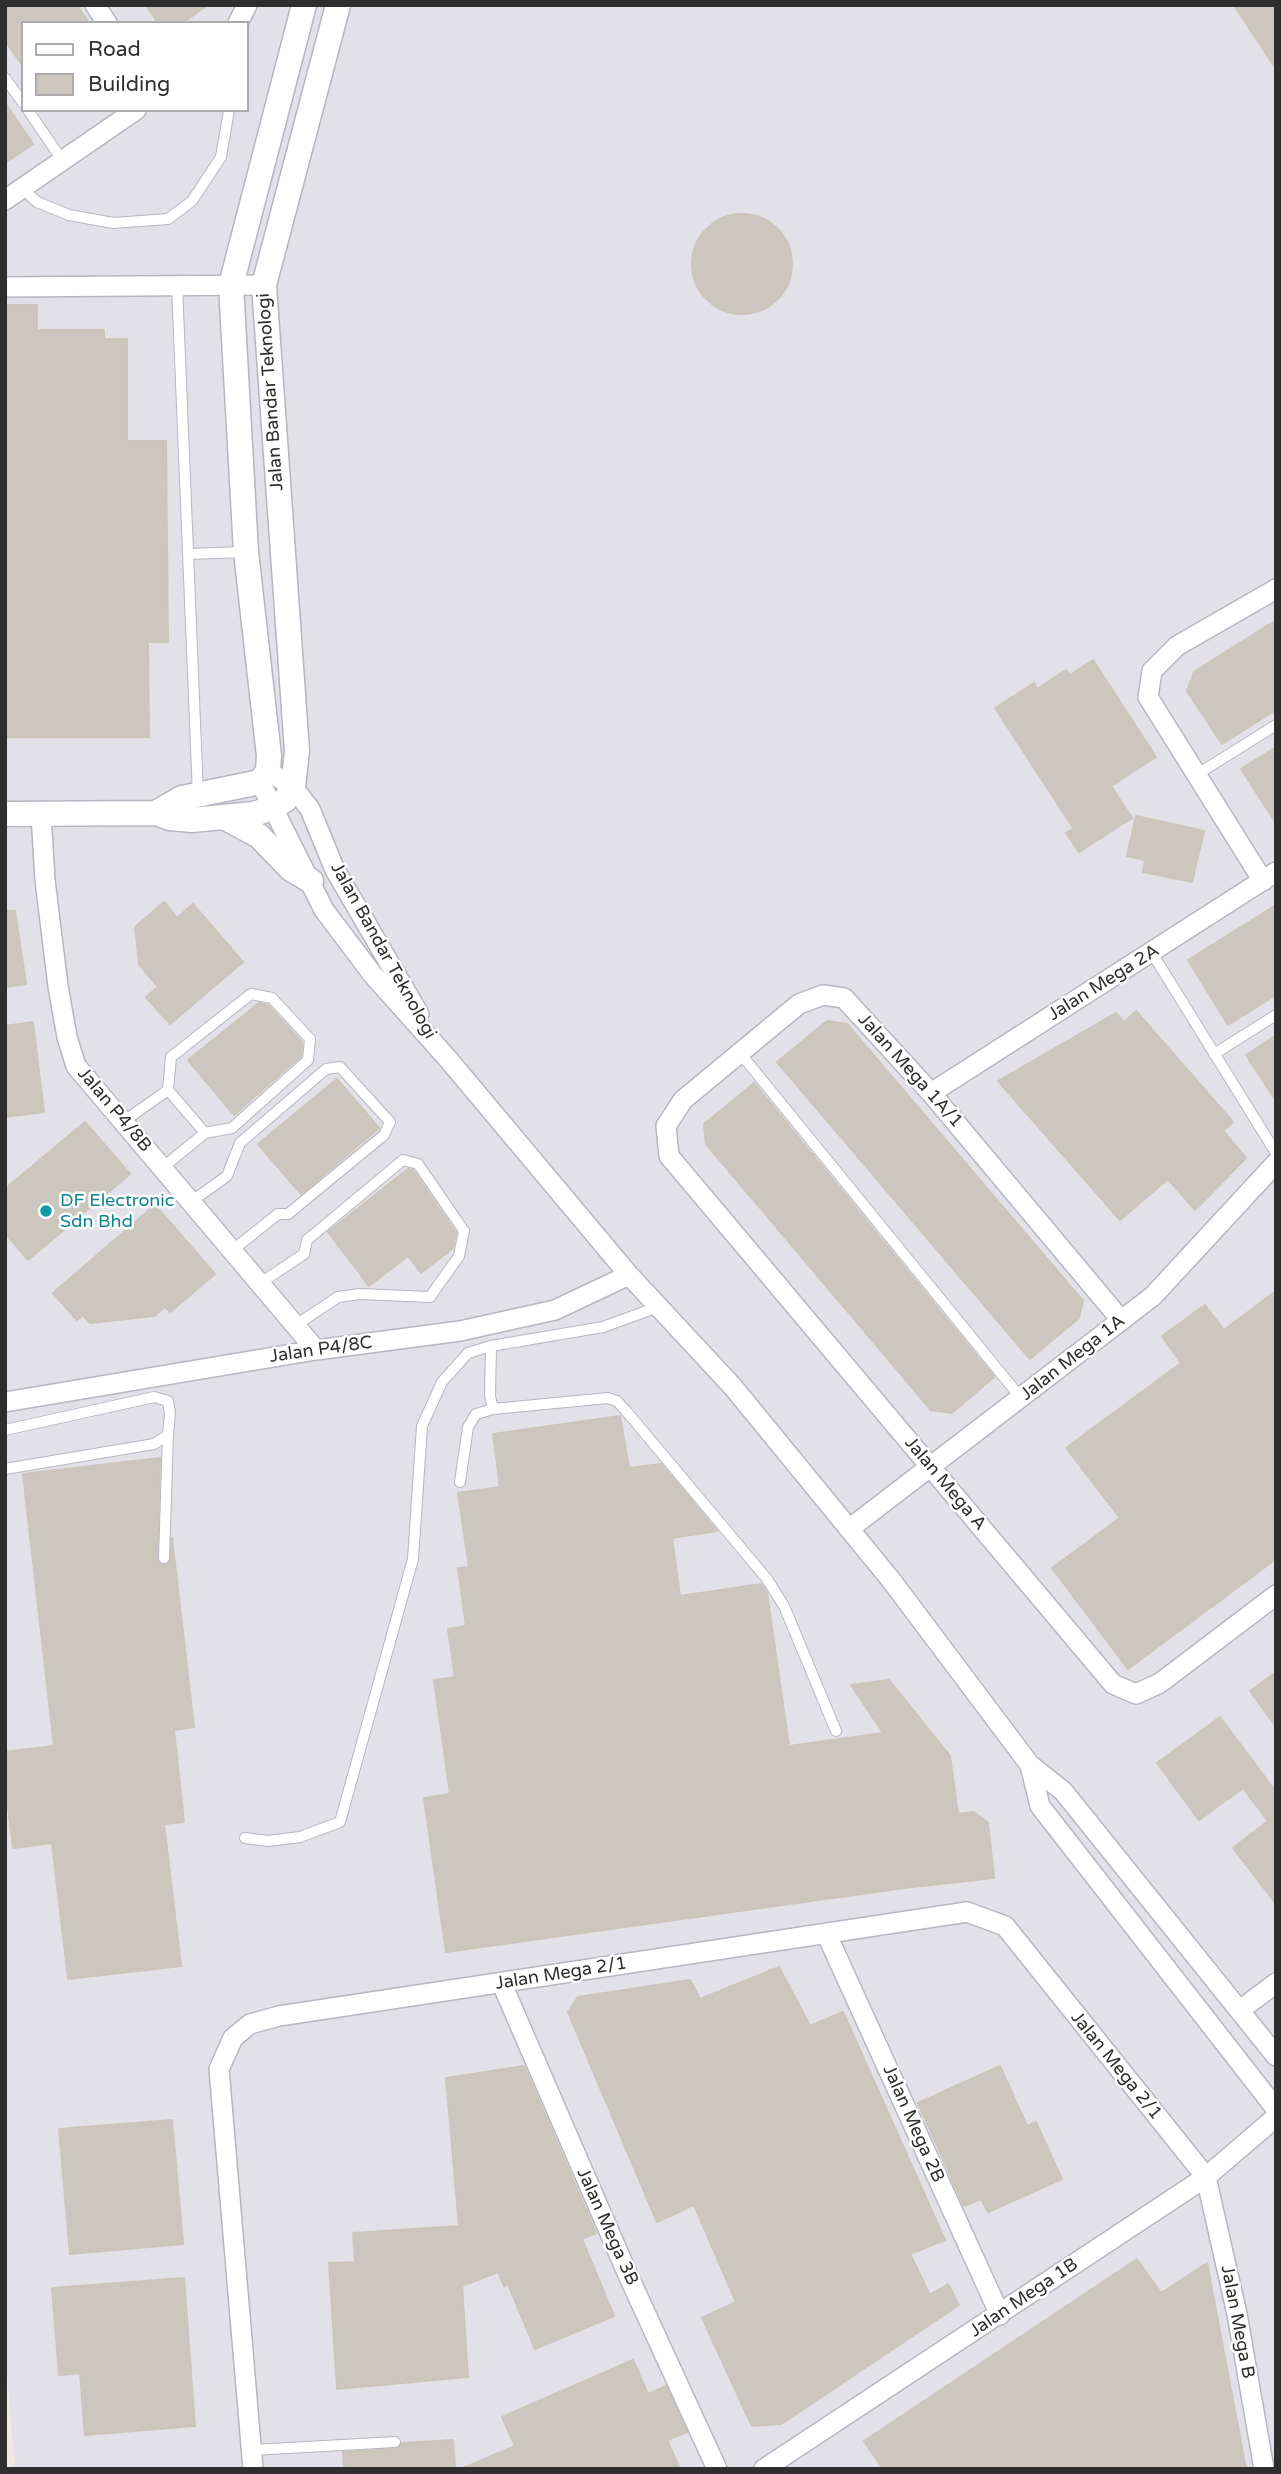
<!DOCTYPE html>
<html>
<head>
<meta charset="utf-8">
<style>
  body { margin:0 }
  #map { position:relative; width:1281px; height:2474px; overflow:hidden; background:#efe9e1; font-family:"Varela Round",sans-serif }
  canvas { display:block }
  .frame { position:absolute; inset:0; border:7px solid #2e2e2e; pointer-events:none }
  .legend { position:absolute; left:21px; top:21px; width:228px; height:91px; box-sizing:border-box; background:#fff; border:2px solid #ababab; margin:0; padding:9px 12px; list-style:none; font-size:21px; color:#2e2e2e }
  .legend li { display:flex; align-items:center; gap:14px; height:35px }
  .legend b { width:35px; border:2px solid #ababab }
</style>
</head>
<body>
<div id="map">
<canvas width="1281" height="2474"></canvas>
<div class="frame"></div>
<ul class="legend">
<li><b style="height:9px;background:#fff"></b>Road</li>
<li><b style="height:19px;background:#cbc7bf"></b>Building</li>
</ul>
</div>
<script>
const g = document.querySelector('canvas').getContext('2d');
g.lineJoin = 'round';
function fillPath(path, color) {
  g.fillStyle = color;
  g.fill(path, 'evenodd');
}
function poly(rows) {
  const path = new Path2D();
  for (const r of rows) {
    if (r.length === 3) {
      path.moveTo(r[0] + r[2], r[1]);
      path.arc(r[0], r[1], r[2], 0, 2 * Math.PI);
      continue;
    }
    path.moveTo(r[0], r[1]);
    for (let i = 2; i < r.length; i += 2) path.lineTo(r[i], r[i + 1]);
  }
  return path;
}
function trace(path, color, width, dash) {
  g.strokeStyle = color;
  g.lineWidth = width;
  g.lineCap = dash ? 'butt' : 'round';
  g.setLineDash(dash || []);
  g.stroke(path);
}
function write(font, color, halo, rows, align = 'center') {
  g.font = font + ' "Varela Round",sans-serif';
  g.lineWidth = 5;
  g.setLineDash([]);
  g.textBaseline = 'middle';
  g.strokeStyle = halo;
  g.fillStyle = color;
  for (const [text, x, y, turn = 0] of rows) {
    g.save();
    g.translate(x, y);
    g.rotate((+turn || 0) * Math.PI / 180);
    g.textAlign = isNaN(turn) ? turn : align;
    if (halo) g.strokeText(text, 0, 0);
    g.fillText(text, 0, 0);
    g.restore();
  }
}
fillPath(poly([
  [5,5,1276,5,1276,2469,15,2469,5,2349],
  [23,23,247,23,247,110,23,110]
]), '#e3e1e8');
const building = poly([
  [5,5,77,5,89,23,23,23,23,66,5,41,5,5],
  [146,5,208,5,182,23,158,23,146,5],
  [1234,5,1276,5,1276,69,1234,5],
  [5,103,33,144,5,163,5,103],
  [742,264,50],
  [5,305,37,305,37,330,104,330,104,339,127,339,127,441,166,441,168,642,148,642,149,737,5,737,5,305],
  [1276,620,1276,710,1222,744,1187,691,1194,672,1276,620],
  [1093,660,1156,757,1111,786,1132,818,1079,852,1066,833,1074,829,995,708,1034,683,1037,689,1066,670,1070,675,1093,660],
  [1276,747,1276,823,1241,769,1276,747],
  [1136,816,1204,831,1192,882,1143,872,1145,860,1127,856,1136,816],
  [164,902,177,918,193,904,243,962,170,1024,146,997,158,987,139,964,135,927,164,902],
  [1276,905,1276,995,1228,1025,1188,960,1276,905],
  [5,911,15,911,26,984,5,987,5,911],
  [259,1003,268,1005,302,1042,301,1056,234,1115,188,1060,259,1003],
  [1136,1011,1233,1122,1223,1131,1246,1158,1195,1210,1168,1179,1120,1220,998,1081,1116,1013,1124,1022,1136,1011],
  [827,1021,847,1024,1083,1301,1079,1318,1030,1359,777,1062,827,1021],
  [33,1022,44,1112,5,1117,5,1026,33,1022],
  [1276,1035,1276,1101,1246,1055,1276,1035],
  [337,1079,379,1128,301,1194,258,1144,337,1079],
  [754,1083,994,1377,952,1413,931,1410,706,1144,704,1124,754,1083],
  [85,1122,130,1174,28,1260,5,1233,5,1189,85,1122],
  [408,1169,413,1170,456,1233,453,1248,421,1273,408,1256,369,1286,328,1232,408,1169],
  [155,1205,215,1274,170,1312,165,1307,154,1316,90,1323,83,1315,77,1320,53,1293,155,1205],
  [1276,1291,1276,1559,1128,1669,1052,1568,1120,1518,1066,1448,1181,1363,1162,1336,1205,1305,1224,1330,1276,1291],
  [620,1416,629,1468,661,1464,717,1531,672,1538,680,1596,761,1584,767,1593,789,1746,883,1733,851,1685,889,1680,950,1756,958,1814,974,1812,988,1823,994,1878,904,1888,446,1952,424,1798,450,1794,434,1680,455,1677,448,1629,466,1626,458,1568,469,1567,458,1493,500,1487,493,1434,620,1416],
  [160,1458,157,1558,161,1565,170,1562,172,1538,194,1727,174,1730,184,1822,164,1824,181,1966,68,1979,52,1843,13,1848,5,1782,5,1752,54,1746,23,1474,160,1458],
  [1276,1672,1276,1727,1250,1691,1276,1672],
  [1220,1717,1276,1792,1276,1904,1233,1848,1268,1821,1243,1788,1199,1820,1157,1763,1220,1717],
  [779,1967,810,2026,843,2012,945,2240,910,2254,930,2295,948,2284,959,2305,781,2424,752,2426,702,2318,736,2302,694,2205,657,2222,568,2012,578,1997,690,1980,700,1999,779,1967],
  [524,2066,596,2233,582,2239,614,2316,535,2349,508,2284,504,2286,498,2272,462,2286,468,2377,337,2389,329,2263,355,2262,353,2233,459,2226,446,2078,524,2066],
  [1000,2066,1027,2126,1036,2122,1062,2179,988,2212,981,2199,964,2206,918,2103,1000,2066],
  [172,2120,183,2244,70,2254,59,2129,172,2120],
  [1137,2259,1161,2293,1207,2263,1246,2469,883,2469,864,2441,1137,2259],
  [184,2278,195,2426,85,2435,80,2373,59,2375,52,2288,184,2278],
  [633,2360,648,2394,666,2386,687,2432,667,2440,680,2469,461,2469,515,2446,502,2417,633,2360],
  [453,2440,455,2469,344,2469,343,2452,395,2449,402,2443,453,2440]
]);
fillPath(building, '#cbc7bf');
trace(building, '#cbc5ba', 2);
const service = poly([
  [5,78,23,103],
  [28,110,62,160],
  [22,188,37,202,69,215,113,223,168,219,192,201,221,157,229,110],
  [177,285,198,795],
  [189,554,244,552],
  [1196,775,1276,725],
  [1152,953,1276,1153],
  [740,1053,1021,1398],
  [1214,1054,1276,1015],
  [123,1122,168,1090,171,1057,251,994,272,998,310,1039,308,1060,232,1128,205,1133,168,1090],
  [162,1168,205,1133],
  [192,1201,227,1176,240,1143,326,1069,340,1067,390,1122,384,1135,288,1214,278,1214,234,1249],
  [262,1282,304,1254,307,1240,403,1160,418,1164,464,1231,459,1256,430,1297,360,1294,338,1297,296,1325],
  [491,1346,490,1396,493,1409,608,1398,617,1401,627,1412,767,1579,784,1606,836,1731],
  [5,1430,154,1397,168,1401,170,1413,168,1435,154,1444,5,1469],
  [460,1482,468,1427,476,1414,493,1409],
  [164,1558,168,1435],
  [245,1838,268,1841,300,1837,340,1822,413,1559,422,1426,442,1382,468,1353,491,1346,603,1327,658,1307],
  [253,2450,395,2442]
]);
const minor = poly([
  [95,5,107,23],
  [238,23,247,5],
  [5,200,136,110],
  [5,287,264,285],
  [268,771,293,787,310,809,335,870,419,1014],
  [260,782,324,910,373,975,448,1059,629,1275,733,1387,891,1580,1030,1765,1063,1791,1276,2056],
  [41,814,45,880,58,986,67,1037,76,1066,316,1350],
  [1263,881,1148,697,1152,671,1177,646,1276,589],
  [931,1093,1276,872],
  [1121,1320,931,1093,844,998,823,995,799,1004,683,1100,666,1126,669,1156,1113,1684,1136,1694,1160,1683,1276,1595],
  [5,1402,316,1350,460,1331,555,1310,629,1275],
  [849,1529,1153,1296,1276,1163],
  [1030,1765,1040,1806,1276,2109],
  [826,1933,1000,2315],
  [502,1984,628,2275,717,2469],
  [1240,2010,1276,1983],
  [253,2469,219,2069,233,2038,250,2024,279,2016,967,1912,1005,1926,1206,2177,1237,2314,1264,2469],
  [764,2469,1206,2177,1276,2117]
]);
const tertiary = poly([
  [156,813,182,798,260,782,268,771,269,756,246,552,231,285,304,5],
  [5,814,156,813,170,818,192,820,254,814,275,807,286,799,293,787,297,751,264,285,338,5],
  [224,817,259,836,291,869,311,881]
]);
trace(service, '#b4b7c1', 12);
trace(minor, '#b4b7c1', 22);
trace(tertiary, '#b4b7c1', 27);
trace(service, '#fff', 10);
trace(minor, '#fff', 19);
trace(tertiary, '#fff', 24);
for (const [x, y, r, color] of [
  [46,1211,7,"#0f9aa8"]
]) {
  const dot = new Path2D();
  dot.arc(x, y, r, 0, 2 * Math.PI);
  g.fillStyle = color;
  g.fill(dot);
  trace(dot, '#fff', 2.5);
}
write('18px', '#2e2e2e', '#fff', [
  ["Jalan Bandar Teknologi",271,392,-94],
  ["Jalan Bandar Teknologi",383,951,61],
  ["Jalan Mega 2A",1104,983,-32],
  ["Jalan Mega 1A/1",910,1071,48],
  ["Jalan P4/8B",114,1110,50],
  ["Jalan P4/8C",321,1350,-8],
  ["Jalan Mega 1A",1073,1358,-38],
  ["Jalan Mega A",945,1484,50],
  ["Jalan Mega 2/1",561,1974,-9],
  ["Jalan Mega 2/1",1116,2066,51],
  ["Jalan Mega 2B",913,2124,66],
  ["Jalan Mega 3B",607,2227,66],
  ["Jalan Mega 1B",1024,2298,-34],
  ["Jalan Mega B",1237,2322,79]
]);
write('18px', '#0d838f', '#fff', [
  ["DF Electronic",60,1201],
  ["Sdn Bhd",60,1222]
], 'left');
</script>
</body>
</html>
